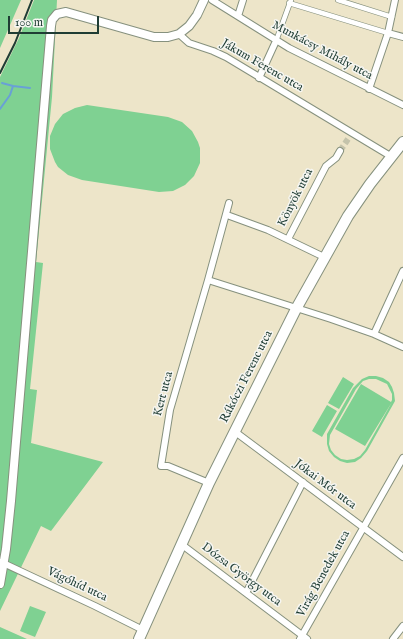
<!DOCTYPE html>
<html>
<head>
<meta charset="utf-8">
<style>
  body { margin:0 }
  #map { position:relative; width:403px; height:639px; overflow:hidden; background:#ede5c9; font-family:"IM FELL English",serif }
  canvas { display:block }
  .scale { position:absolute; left:8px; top:16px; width:91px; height:18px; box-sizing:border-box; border:2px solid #1f3d34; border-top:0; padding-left:5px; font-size:12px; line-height:14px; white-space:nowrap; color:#1f3d34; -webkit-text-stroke:3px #f6f6f2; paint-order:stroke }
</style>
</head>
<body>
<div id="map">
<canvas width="403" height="639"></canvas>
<div class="scale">100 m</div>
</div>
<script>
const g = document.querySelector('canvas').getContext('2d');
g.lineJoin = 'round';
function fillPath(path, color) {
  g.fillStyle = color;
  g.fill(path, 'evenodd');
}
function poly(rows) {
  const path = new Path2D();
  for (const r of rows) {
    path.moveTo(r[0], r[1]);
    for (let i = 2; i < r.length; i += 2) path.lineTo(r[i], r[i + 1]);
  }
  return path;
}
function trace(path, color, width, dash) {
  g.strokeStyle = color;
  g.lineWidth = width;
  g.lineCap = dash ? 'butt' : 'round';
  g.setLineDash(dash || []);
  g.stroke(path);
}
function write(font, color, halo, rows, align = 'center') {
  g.font = font + ' "IM FELL English",serif';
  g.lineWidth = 3;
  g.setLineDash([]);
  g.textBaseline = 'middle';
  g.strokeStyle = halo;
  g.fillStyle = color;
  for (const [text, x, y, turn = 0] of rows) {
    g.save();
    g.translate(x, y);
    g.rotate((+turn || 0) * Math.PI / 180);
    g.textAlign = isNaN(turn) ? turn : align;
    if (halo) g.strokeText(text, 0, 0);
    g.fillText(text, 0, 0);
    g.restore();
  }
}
fillPath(poly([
  [0,0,21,0,0,48],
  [34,0,57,0,52,97,36,262,43,263,30,389,37,390,31,443,103,462,51,531,41,526,0,611,0,77,19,38],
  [87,105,168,117,182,122,192,131,198,142,200,148,200,163,194,176,185,185,173,191,159,192,82,180,68,175,58,167,55,162,50,149,50,136,55,124,63,114,75,108],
  [369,376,376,376,383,378,389,382,392,387,394,393,395,401,367,451,361,458,355,462,347,463,340,461,334,457,329,451,327,444,327,434,353,388,362,379],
  [369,379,376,379,387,384,392,394,392,400,391,402,361,384,335,429,365,446,392,402,365,450,360,456,354,459,347,460,341,459,335,455,331,450,329,444,330,435,356,389,363,381],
  [343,377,354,384,339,409,328,403],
  [327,405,337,411,322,437,312,431],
  [30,606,46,612,35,637,20,631],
  [0,627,27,639,0,639]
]), '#7fd192');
trace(poly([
  [13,86,30,88],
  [0,109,10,95,13,86,2,83]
]), '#69a0d6', 2);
trace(poly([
  [340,151,348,139]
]), '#c4c3ab', 6, [6, 3]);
const pedestrian = poly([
  [338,0,392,17],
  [289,3,388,33],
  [276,41,291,0]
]);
const minor = poly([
  [212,0,289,48,403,105],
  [238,16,243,0],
  [388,33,403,37],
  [179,34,189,43,213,51,226,57,392,157],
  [259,78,276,41],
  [369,89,388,33,395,0],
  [227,215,268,230,324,257],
  [288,239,326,166,336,158,340,151],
  [208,280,331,319,374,334,403,347],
  [374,334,403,271],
  [234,431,403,557],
  [209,483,168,466,161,466,170,410,208,280,229,203],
  [181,544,307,639],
  [1,562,95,606,143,630],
  [246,593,303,482],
  [300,639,403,458],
  [393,639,403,626]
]);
const tertiary = poly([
  [0,584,6,549,11,501,51,26,52,20,57,14,66,12,154,37,168,37,179,34,189,26,197,15,204,0]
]);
const primary = poly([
  [139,639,209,483,296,309,348,216,370,184,403,142]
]);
trace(pedestrian, '#86917e', 6);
trace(minor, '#86917e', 8);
trace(tertiary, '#86917e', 10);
trace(primary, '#86917e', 12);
trace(pedestrian, '#fff', 4.5);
trace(minor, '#fff', 6);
trace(tertiary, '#fff', 8);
trace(primary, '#fff', 10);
trace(poly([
  [0,73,15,43,32,0]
]), '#1f3d34', 2);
write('12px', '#1f3d34', '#f6f6f2', [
  ["Munkácsy Mihály utca",322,51,28],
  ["Jákum Ferenc utca",262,66,30],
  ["Könyök utca",296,198,-63],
  ["Rákóczi Ferenc utca",247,377,-63],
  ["Kert utca",164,394,-75],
  ["Jókai Mór utca",325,485,37],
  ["Virág Benedek utca",324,574,-61],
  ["Dózsa György utca",241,575,37],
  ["Vágóhíd utca",77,585,25]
]);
</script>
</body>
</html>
